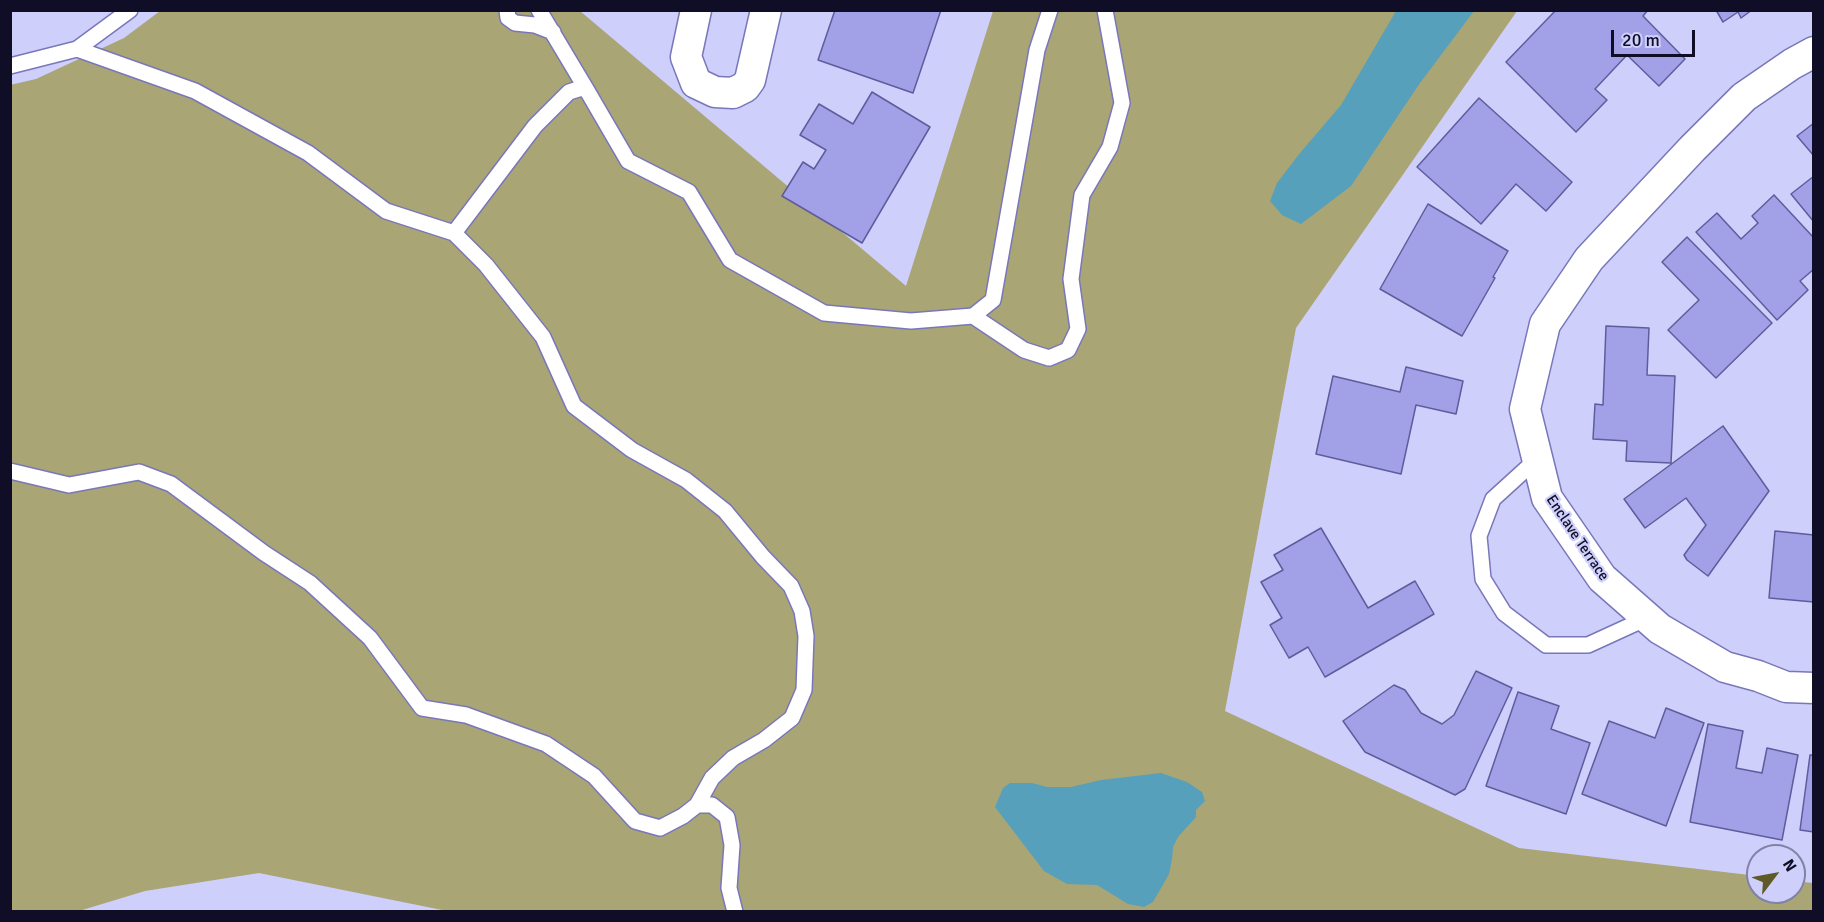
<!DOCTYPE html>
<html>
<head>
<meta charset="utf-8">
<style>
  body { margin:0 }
  #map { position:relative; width:1824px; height:922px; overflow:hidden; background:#cecffb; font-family:Signika,sans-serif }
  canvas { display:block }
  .frame { position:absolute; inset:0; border:12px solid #100e27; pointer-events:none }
  .north { position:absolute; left:1746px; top:844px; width:60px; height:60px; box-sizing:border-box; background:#cecffb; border:2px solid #8282a6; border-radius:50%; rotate:58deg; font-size:16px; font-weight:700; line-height:24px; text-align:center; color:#100e27 }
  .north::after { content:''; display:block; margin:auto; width:21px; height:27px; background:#5f5a27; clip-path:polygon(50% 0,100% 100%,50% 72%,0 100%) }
  .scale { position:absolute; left:1611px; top:30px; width:84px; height:27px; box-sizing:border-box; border:3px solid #100e27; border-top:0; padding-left:8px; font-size:18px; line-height:21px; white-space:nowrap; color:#100e27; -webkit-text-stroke:4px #cecffb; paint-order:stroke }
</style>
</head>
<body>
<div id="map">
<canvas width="1824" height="922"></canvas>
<div class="frame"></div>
<div class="north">N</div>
<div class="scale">20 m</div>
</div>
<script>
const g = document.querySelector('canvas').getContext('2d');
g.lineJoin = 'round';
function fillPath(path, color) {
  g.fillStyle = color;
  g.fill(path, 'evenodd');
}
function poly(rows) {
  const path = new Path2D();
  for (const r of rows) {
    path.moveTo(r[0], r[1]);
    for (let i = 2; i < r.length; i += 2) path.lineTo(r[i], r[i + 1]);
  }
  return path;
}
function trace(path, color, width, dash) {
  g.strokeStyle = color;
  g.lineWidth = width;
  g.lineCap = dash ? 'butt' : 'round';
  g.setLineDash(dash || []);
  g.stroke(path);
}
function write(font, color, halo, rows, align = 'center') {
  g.font = font + ' Signika,sans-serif';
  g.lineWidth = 4.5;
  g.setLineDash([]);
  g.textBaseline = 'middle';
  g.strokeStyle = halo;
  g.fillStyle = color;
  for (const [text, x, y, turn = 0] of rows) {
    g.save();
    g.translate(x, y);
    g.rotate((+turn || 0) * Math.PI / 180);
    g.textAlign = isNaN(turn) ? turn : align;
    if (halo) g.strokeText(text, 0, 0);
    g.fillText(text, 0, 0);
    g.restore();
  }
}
fillPath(poly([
  [160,11,580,11,906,286,993,11,1517,11,1296,328,1225,711,1519,848,1758,876,1758,892,1794,892,1794,881,1813,883,1813,911,452,912,259,873,145,891,79,911,11,911,10,85,36,79,124,38]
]), '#a9a575');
fillPath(poly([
  [1396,11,1474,11,1420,83,1351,186,1301,224,1282,215,1270,201,1277,183,1300,153,1341,105],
  [1161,773,1187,782,1202,792,1205,801,1196,810,1196,817,1178,837,1173,847,1172,859,1169,874,1153,902,1144,907,1128,904,1097,885,1067,884,1044,871,995,807,1003,788,1010,783,1032,783,1047,787,1071,787,1101,780]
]), '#56a0bb');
const building = poly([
  [835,10,941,10,913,93,818,60,835,10],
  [1556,10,1648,10,1643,16,1685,59,1659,86,1627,55,1595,89,1607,100,1576,132,1506,62,1556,10],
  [1716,10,1752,10,1741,18,1738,12,1723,22,1716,10],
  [872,92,930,127,862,243,782,196,803,162,814,169,826,150,800,135,819,104,853,124,872,92],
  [1479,98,1572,182,1546,211,1516,184,1481,224,1417,167,1479,98],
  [1814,123,1814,156,1797,136,1814,123],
  [1814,176,1814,222,1791,194,1814,176],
  [1774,195,1814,238,1814,269,1800,281,1808,290,1777,320,1696,232,1717,213,1741,239,1758,223,1752,216,1774,195],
  [1428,204,1508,251,1493,277,1495,278,1462,336,1380,289,1428,204],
  [1687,237,1772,323,1716,378,1668,330,1699,300,1662,262,1687,237],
  [1606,326,1649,328,1647,375,1675,376,1671,463,1626,461,1627,441,1593,439,1595,404,1603,405,1606,326],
  [1406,367,1463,381,1456,414,1416,405,1401,474,1316,454,1333,376,1400,392,1406,367],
  [1723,426,1769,491,1708,576,1687,560,1684,555,1706,525,1686,498,1645,528,1624,499,1723,426],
  [1321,528,1368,608,1415,581,1434,614,1325,677,1308,647,1289,658,1270,625,1282,618,1261,582,1283,570,1274,555,1321,528],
  [1775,531,1814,535,1814,602,1769,598,1775,531],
  [1476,671,1512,688,1465,789,1455,795,1365,752,1343,721,1394,685,1405,690,1421,713,1442,724,1454,715,1476,671],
  [1518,692,1559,706,1551,729,1590,743,1566,814,1486,786,1518,692],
  [1666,708,1704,723,1666,826,1582,794,1609,721,1655,738,1666,708],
  [1708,724,1743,731,1736,768,1762,773,1767,748,1798,755,1782,840,1690,822,1708,724],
  [1810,755,1814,755,1814,832,1800,830,1810,755]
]);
fillPath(building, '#a2a1e8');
trace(building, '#5e5c9c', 1.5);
const lane = poly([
  [507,10,508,18,515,23,535,25,553,32],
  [539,10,585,87],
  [10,66,77,49,130,10],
  [454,233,535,126,569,92,585,87,628,161,689,192,730,260,824,313,911,321,973,316,993,300,1037,50,1050,10],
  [973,316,1024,350,1049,358,1068,350,1078,329,1071,279,1082,195,1110,147,1122,103,1105,10],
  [1537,459,1493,499,1479,536,1483,579,1504,613,1546,645,1588,645,1647,618],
  [10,471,69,485,139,472,171,484,264,553,310,583,370,638,422,708,466,715,546,744,594,776,635,821,660,828,683,816,697,805,712,778,733,758,764,740,792,718,804,690,806,636,802,611,791,586,763,557,725,511,686,480,632,450,574,406,543,337,486,265,454,233,386,211,308,153,195,91,77,49],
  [697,805,712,805,727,817,732,845,729,888,735,912]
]);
const street = poly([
  [696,10,686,57,696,83,715,92,733,93,745,87,750,80,766,10],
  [1814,52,1792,64,1744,97,1692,149,1589,259,1545,324,1525,409,1547,498,1602,578,1660,629,1725,667,1758,676,1786,687,1814,688]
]);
trace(lane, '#7977ba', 18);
trace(street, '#7977ba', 33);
trace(lane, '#fff', 15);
trace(street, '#fff', 30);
write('15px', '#100e27', '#cecffb', [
  ["Enclave Terrace",1577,538,56]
]);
</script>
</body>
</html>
